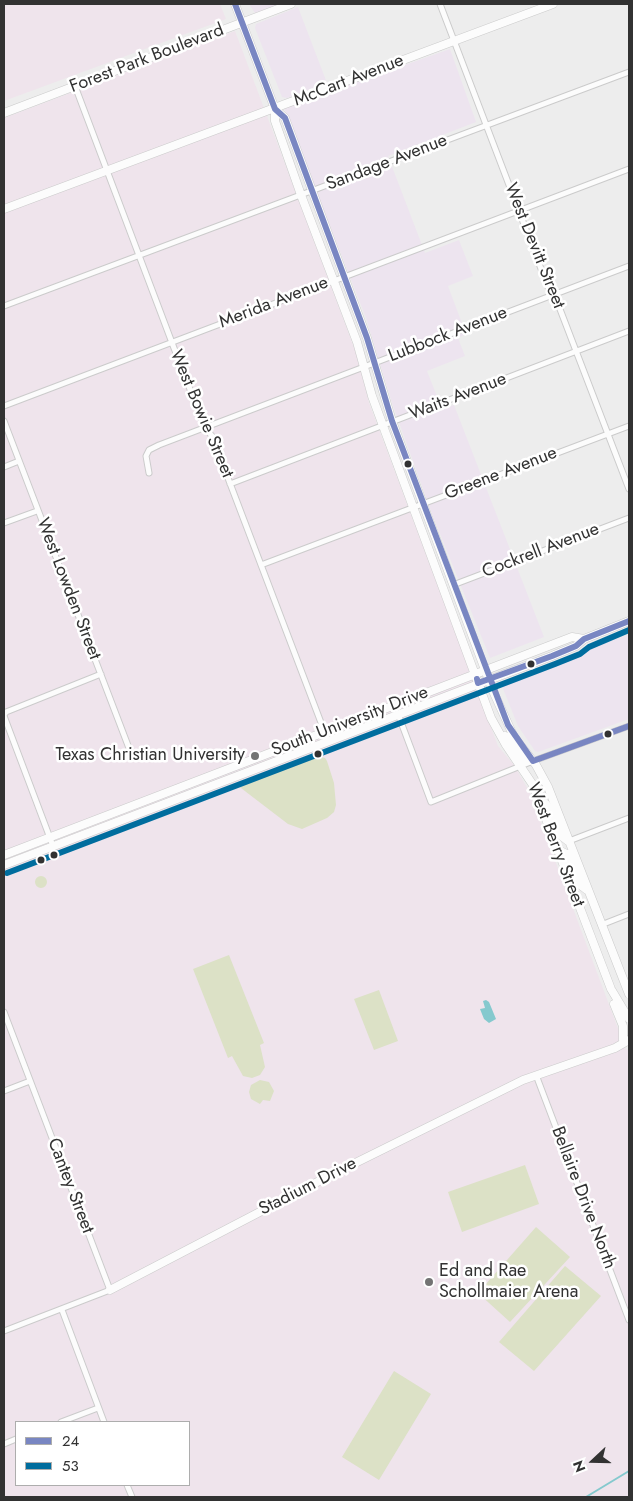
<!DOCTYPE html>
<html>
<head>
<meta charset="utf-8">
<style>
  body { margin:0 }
  #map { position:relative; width:633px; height:1501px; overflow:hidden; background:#ededed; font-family:Jost,sans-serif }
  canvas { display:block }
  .frame { position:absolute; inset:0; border:5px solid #323232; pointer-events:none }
  .legend { position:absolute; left:15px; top:1421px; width:175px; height:65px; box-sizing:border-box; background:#fff; border:1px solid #adadad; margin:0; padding:6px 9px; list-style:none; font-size:15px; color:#323232 }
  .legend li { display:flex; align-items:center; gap:10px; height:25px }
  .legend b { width:25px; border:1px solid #adadad }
  .north { position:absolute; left:568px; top:1436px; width:50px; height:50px; -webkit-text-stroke:4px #fff; paint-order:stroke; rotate:249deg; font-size:14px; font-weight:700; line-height:20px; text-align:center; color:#323232 }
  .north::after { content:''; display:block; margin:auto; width:18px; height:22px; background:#323232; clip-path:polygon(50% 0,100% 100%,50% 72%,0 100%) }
</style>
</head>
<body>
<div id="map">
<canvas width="633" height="1501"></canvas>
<div class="frame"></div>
<ul class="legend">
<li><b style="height:6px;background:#7986c2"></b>24</li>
<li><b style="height:6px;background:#006d9e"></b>53</li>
</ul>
<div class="north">N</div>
</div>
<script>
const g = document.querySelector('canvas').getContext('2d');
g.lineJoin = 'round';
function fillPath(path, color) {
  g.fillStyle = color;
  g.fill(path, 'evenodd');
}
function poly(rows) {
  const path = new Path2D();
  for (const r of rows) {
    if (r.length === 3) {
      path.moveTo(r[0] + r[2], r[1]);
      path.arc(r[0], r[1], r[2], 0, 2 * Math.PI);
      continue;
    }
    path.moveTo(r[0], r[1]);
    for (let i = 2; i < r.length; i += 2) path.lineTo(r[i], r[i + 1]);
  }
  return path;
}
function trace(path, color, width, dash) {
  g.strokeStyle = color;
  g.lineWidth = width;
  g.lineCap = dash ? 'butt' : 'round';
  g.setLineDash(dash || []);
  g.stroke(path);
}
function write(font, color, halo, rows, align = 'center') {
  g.font = font + ' Jost,sans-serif';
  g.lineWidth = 5;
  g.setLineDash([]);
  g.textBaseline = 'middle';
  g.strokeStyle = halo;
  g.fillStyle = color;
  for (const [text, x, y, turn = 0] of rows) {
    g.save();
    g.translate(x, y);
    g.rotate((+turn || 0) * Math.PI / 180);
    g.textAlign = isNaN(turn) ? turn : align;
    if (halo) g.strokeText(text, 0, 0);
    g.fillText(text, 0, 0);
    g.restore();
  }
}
fillPath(poly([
  [249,4,279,4,255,13],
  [298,7,327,83,287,98,282,97,255,28,256,24],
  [450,49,476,122,388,156,425,253,459,240,473,276,448,286,466,334,458,338,465,356,427,371,442,409,454,405,544,637,490,658,432,514,392,403,366,318,284,108],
  [629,634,629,719,538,752,535,751,518,726,502,686,504,681]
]), '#ede4ef');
fillPath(poly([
  [4,4,220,4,226,19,4,101],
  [235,31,358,358,369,403,498,746,514,765,529,791,626,1050,629,1049,629,1497,4,1497,4,118],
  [16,1422,189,1422,189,1485,16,1485]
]), '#efe4ec');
fillPath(poly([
  [316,756,325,758,327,761,334,783,336,805,334,812,327,818,302,829,288,824,237,785],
  [41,882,6],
  [229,955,264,1043,260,1045,265,1067,260,1075,252,1078,243,1076,232,1056,228,1058,193,969],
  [379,990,398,1041,374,1050,354,999],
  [260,1080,269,1082,274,1091,270,1101,263,1100,260,1104,251,1099,249,1092,251,1085],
  [525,1165,539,1204,462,1232,448,1192],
  [536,1227,570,1257,510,1322,478,1293],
  [565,1266,601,1296,534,1371,499,1342],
  [394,1371,431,1394,379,1480,342,1457]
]), '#dce1c6');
fillPath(poly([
  [486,1000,489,1002,496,1019,489,1023,484,1019,480,1009,485,1008,483,1001]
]), '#85c9ce');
trace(poly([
  [586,1497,629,1471]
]), '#85c9ce', 2);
const street = poly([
  [440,4,551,295,558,304,629,489],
  [75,86,174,348,205,428,212,436,328,741],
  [4,306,629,72],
  [4,406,629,169],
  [4,421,132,756],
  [4,467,19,461],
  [149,473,146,456,149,450,159,445,629,266],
  [230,484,629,331],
  [4,523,37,511],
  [261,565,629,426],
  [453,585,629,518],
  [398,714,431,802,533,761,629,726],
  [4,715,6,712,101,674],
  [4,716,53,846],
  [569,841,629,818],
  [601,925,629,914],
  [4,1012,110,1290,4,1331],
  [536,1075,629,1320],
  [4,1091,30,1081],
  [62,1310,104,1422],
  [61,1422,98,1408],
  [4,1444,16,1439],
  [127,1485,132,1497]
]);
const secondary = poly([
  [235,4,275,109,275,121,301,195,357,342,372,396,491,718,506,745,533,785,611,989,629,1019],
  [275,109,285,118,367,338,392,421,493,691,514,737,536,765,548,787,629,994],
  [4,113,291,4],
  [4,209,553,4],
  [505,736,524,760,533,761],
  [546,804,559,834,568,841],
  [558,850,567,854,579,884,587,890],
  [4,855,572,637,584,639],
  [4,865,552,656,576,646,584,639,629,621],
  [614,1004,623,1026,623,1040],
  [110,1290,325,1178,523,1080,615,1048,629,1040]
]);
trace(street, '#cbcbcb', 7);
trace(secondary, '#cbcbcb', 9);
trace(street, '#fcfcfc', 5);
trace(secondary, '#fcfcfc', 8);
trace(poly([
  [235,4,275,109,285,118,367,338,392,421,508,725,533,761,629,726],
  [477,679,478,683,552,656,576,646,584,639,629,621]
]), '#7986c2', 6);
trace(poly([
  [7,873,555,664,580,654,589,647,629,630]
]), '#006d9e', 6);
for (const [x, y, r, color] of [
  [408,464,4.5,"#323232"],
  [531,664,4.5,"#323232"],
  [608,734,4.5,"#323232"],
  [318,754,4.5,"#323232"],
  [255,756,5,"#737373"],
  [54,855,4.5,"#323232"],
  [41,860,4.5,"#323232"],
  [429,1282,5,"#737373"]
]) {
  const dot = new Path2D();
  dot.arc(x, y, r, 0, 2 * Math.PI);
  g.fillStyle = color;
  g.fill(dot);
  trace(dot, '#fff', 2);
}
write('18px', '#323232', '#fff', [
  ["Forest Park Boulevard",147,59,-21],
  ["McCart Avenue",349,81,-21],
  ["Sandage Avenue",387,163,-21],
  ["West Devitt Street",534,246,68],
  ["Merida Avenue",274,303,-21],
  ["Lubbock Avenue",448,335,-21],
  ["Waits Avenue",458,397,-21],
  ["West Bowie Street",201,414,67],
  ["Greene Avenue",501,474,-21],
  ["Cockrell Avenue",541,551,-21],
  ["West Lowden Street",68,589,69],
  ["South University Drive",350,722,-21],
  ["West Berry Street",555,845,69],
  ["Cantey Street",70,1186,69],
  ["Stadium Drive",308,1187,-27],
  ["Bellaire Drive North",583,1198,69]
]);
write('18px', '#323232', '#fff', [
  ["Texas Christian University",245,756],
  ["Ed and Rae",439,1272,"left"],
  ["Schollmaier Arena",439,1293,"left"]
], 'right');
</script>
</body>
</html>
